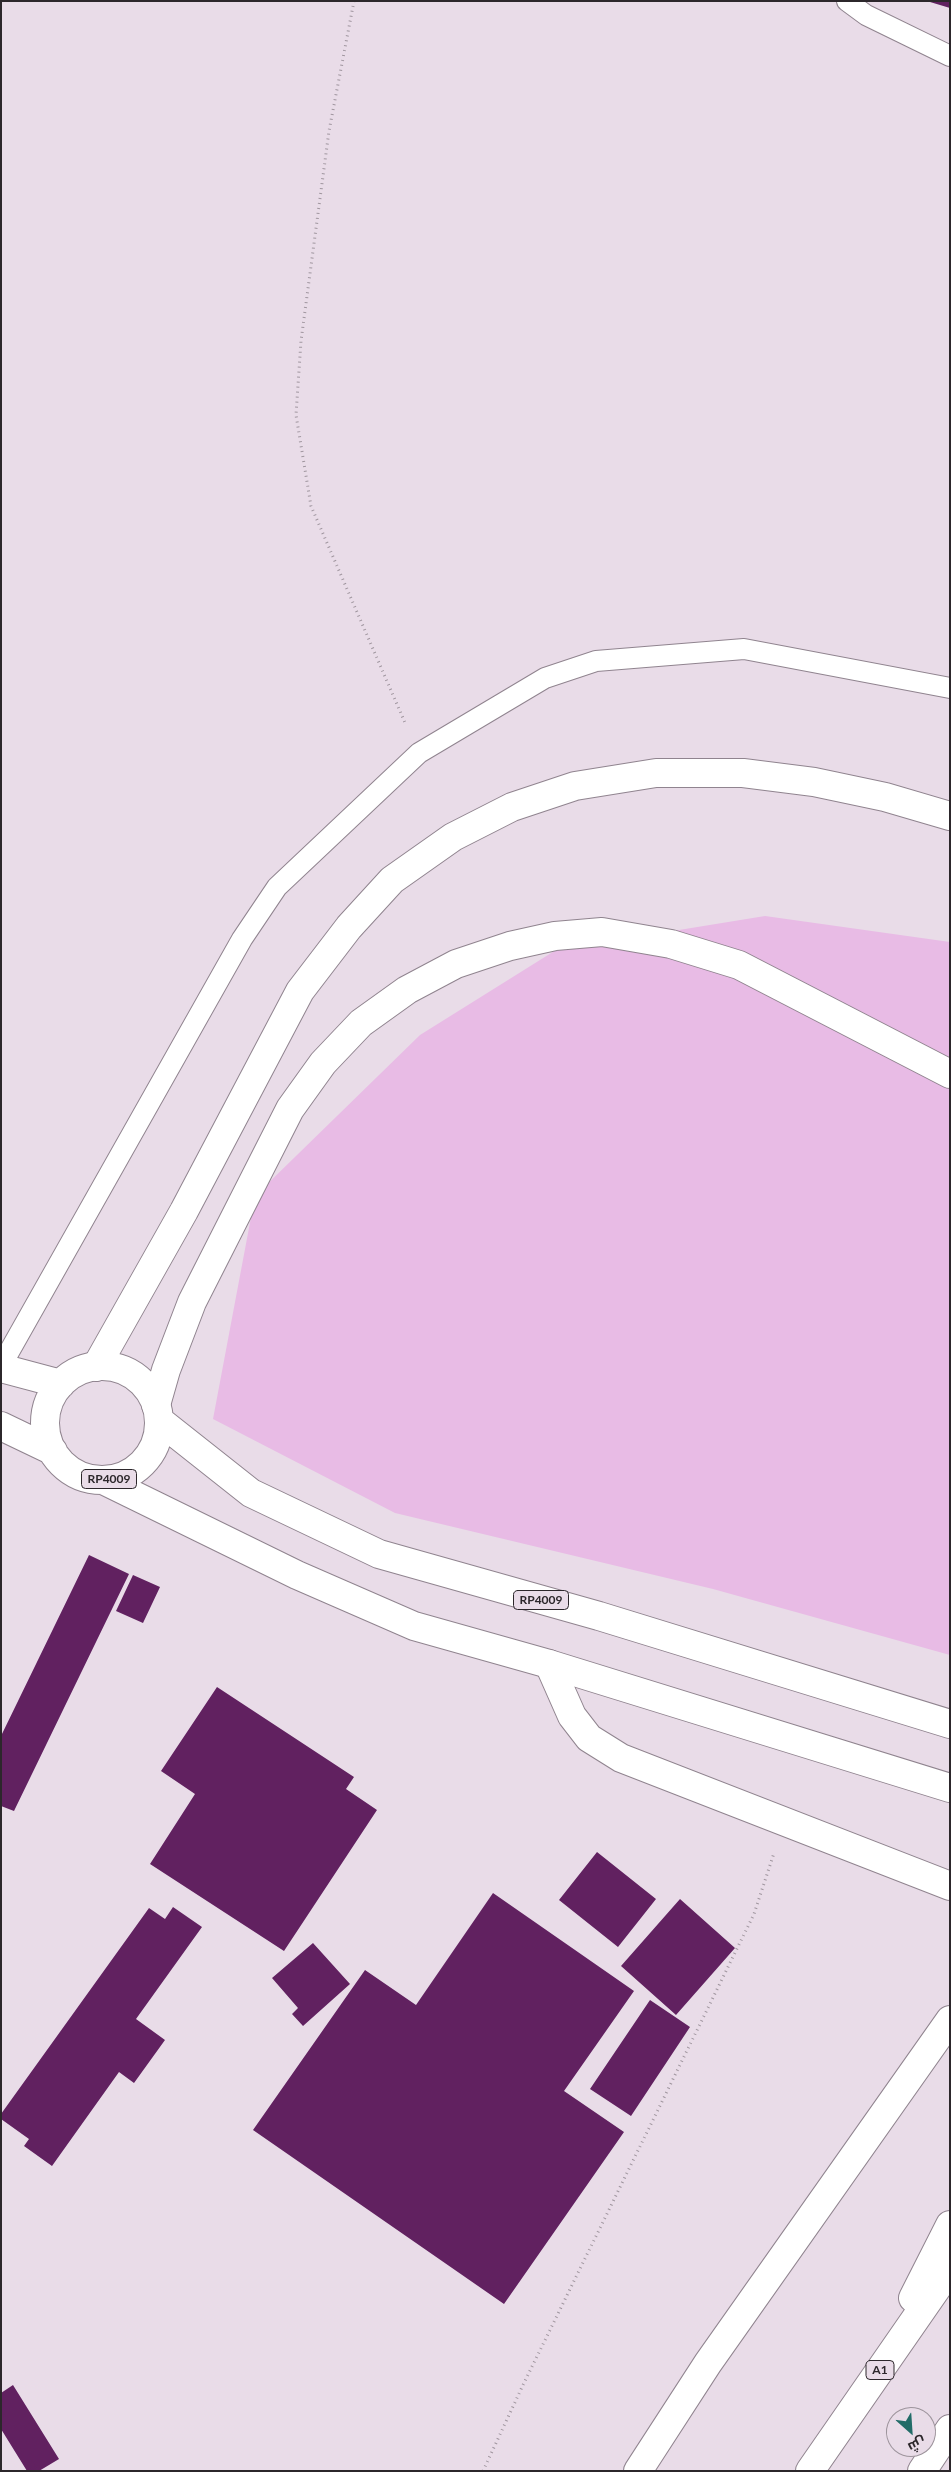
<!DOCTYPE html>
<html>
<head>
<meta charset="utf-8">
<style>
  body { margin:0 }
  #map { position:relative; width:951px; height:2472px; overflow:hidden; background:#e9dce8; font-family:Lato,Cairo,sans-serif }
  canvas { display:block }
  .frame { position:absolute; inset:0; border:2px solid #2c272b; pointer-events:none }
  .north { position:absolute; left:886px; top:2407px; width:50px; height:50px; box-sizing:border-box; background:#e9dce8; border:1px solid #9d949c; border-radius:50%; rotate:154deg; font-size:14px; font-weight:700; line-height:20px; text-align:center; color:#2c272b }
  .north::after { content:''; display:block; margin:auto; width:18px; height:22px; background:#226c68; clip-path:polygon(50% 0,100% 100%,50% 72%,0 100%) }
</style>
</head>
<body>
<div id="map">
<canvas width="951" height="2472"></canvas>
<div class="frame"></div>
<div class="north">ش</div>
</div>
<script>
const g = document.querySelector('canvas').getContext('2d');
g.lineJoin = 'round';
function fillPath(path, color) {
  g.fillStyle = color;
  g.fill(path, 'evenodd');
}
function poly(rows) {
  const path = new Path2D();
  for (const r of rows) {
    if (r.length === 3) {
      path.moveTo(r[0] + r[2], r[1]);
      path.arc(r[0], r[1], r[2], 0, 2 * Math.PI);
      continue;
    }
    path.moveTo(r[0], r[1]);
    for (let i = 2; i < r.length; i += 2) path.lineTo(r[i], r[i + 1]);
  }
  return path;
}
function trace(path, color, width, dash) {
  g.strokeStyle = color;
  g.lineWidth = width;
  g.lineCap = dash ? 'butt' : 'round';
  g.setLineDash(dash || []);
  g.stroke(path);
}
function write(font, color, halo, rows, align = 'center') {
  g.font = font + ' Lato,sans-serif';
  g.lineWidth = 5;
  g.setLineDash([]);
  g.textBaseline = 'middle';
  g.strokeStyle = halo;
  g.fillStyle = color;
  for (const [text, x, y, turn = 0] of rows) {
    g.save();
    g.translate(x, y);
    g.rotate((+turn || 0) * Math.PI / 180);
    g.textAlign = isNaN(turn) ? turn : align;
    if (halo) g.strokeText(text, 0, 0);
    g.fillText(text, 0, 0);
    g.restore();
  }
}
fillPath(poly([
  [765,916,950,942,950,1655,713,1589,395,1513,213,1419,255,1196,420,1035,556,950]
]), '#e8bbe5');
fillPath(poly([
  [950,1,950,8,930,2,930,1],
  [89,1555,129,1574,14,1811,1,1806,1,1736],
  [133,1575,160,1587,143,1623,116,1611],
  [217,1687,354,1777,346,1789,377,1810,284,1951,150,1864,195,1794,161,1771],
  [597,1852,656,1899,618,1947,559,1900],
  [493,1893,634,1991,564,2091,624,2132,504,2304,253,2130,365,1970,416,2005],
  [680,1899,735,1948,676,2015,621,1966],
  [173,1907,202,1927,136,2019,165,2040,134,2083,119,2072,52,2166,24,2146,29,2139,1,2119,1,2114,149,1908,165,1919],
  [313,1943,350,1984,303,2026,292,2014,298,2008,272,1978],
  [650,2000,690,2027,631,2116,590,2089],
  [13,2385,59,2459,39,2471,27,2471,1,2429,1,2393]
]), '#612160');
const lane = poly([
  [847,1,866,15,950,56],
  [1,1366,242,939,277,887,419,753,545,678,596,661,744,649,950,688]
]);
const secondary = poly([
  [549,1664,572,1716,589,1738,621,1758,950,1886],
  [638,2471,708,2363,950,2020]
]);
const primary = poly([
  [102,1423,57],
  [1,1368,61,1384],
  [160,1421,251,1493,379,1554,599,1616,950,1724],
  [1,1426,53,1451],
  [103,1480,297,1575,414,1626,549,1664,950,1788]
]);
const highway = poly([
  [96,1367,184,1211,300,991,349,927,392,880,453,837,512,807,575,786,656,773,743,773,814,782,885,797,950,816],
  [156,1405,166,1370,192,1302,290,1109,323,1063,361,1023,407,990,456,964,510,946,555,936,602,932,671,944,739,965,950,1074],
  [913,2298,950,2225],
  [810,2471,950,2269],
  [922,2471,950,2429]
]);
trace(lane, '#90848f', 22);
trace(secondary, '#90848f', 30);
trace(primary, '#90848f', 30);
trace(highway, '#90848f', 30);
trace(poly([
  [354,1,329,131,301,341,296,415,311,506,406,725],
  [483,2471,523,2385,754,1914,774,1853]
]), '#a0969f', 3, [1, 4]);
trace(lane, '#fff', 20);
trace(secondary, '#fff', 28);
trace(primary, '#fff', 28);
trace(highway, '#fff', 28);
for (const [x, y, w] of [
  [109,1479,55],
  [541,1600,55],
  [880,2370,28]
]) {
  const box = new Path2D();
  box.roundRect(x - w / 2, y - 9.5, w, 19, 4);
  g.fillStyle = '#e9dce8';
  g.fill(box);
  trace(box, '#2c272b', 1);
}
write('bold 12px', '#2c272b', null, [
  ["RP4009",109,1479],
  ["RP4009",541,1600],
  ["A1",880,2370]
]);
</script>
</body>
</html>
